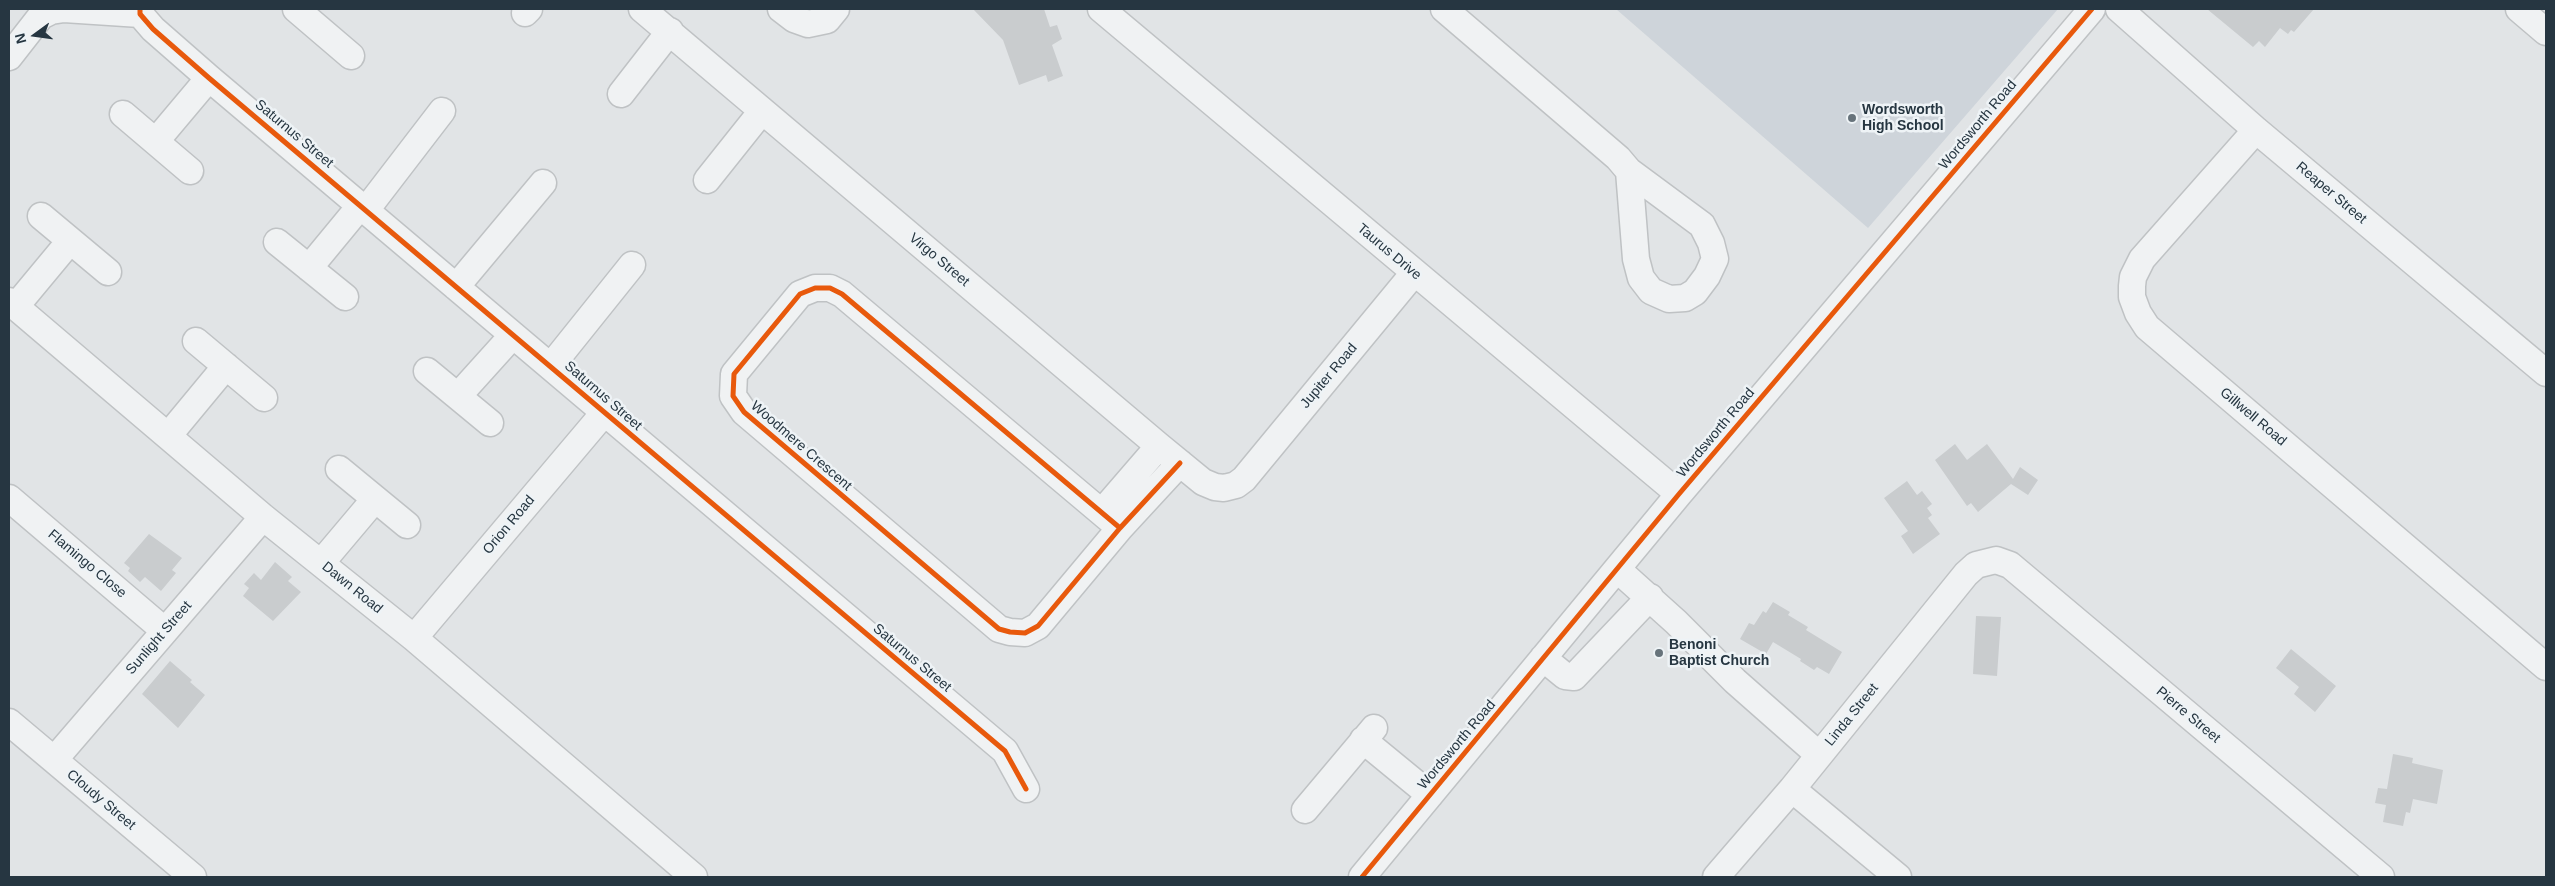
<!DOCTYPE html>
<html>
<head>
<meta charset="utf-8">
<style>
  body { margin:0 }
  #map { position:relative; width:2555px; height:886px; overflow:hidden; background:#e1e4e6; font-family:Helvetica,sans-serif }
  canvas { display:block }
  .frame { position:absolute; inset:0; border:10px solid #263641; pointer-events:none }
  .north { position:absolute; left:10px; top:10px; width:50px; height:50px; -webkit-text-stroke:4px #eef3f6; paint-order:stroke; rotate:256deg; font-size:14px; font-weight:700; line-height:20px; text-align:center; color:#263641 }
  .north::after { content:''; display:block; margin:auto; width:18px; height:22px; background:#263641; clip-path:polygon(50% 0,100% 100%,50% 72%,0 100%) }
</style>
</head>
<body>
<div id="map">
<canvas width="2555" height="886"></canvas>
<div class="frame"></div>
<div class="north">N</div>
</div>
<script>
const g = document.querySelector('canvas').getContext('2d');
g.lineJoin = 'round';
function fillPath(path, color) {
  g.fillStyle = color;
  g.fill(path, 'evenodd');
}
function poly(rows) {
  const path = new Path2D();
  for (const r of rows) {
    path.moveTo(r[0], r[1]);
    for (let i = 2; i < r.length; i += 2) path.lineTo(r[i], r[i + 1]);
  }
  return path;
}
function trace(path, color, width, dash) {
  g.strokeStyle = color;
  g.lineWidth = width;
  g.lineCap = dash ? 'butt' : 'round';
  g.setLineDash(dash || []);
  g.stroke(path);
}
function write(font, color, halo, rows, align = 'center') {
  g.font = font + ' Helvetica,sans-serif';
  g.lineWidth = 5;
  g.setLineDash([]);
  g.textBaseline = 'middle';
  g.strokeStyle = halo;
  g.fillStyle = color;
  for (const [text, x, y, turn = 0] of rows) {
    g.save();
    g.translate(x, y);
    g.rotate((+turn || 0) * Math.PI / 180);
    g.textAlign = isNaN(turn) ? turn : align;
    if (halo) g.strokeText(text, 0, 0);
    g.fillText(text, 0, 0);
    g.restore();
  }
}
fillPath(poly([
  [1616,9,2058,9,1868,228]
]), '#ced4da');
fillPath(poly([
  [973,9,1044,9,1050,27,1057,25,1062,39,1052,45,1063,76,1048,82,1046,75,1019,85,1003,40],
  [2207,9,2314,9,2294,32,2291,30,2288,34,2280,28,2265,47,2259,41,2253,47],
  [1955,444,1967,460,1987,444,2013,479,2020,467,2038,480,2028,495,2011,484,1978,512,1971,503,1967,506,1935,460],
  [1907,481,1917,495,1922,491,1932,504,1927,508,1932,515,1928,518,1940,534,1913,554,1901,536,1908,531,1884,498],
  [149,534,182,558,172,570,176,573,161,591,145,577,140,582,128,571,130,568,124,563],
  [275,562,292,577,288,581,301,592,273,621,243,596,249,588,244,584,254,573,261,580],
  [1773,602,1790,612,1788,615,1808,627,1806,630,1842,652,1829,674,1817,667,1814,670,1800,661,1801,659,1773,642,1766,654,1740,639,1749,623,1754,625,1763,611,1766,613],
  [1976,616,2001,617,1997,676,1973,674],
  [2291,649,2336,686,2315,712,2294,694,2299,687,2276,668],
  [170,661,192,680,190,682,205,695,178,728,142,694],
  [2393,754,2413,758,2412,763,2443,770,2437,804,2413,799,2410,813,2406,812,2403,826,2383,822,2386,805,2375,803,2378,788,2387,789]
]), '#c9ccce');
const minor = poly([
  [140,9,140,14,153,29,209,78,1005,751,1026,789],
  [296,9,351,56],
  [642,9,1159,446,1203,482,1215,487,1224,488,1236,485,1244,479,1414,273],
  [781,9,794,19,808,24,827,20,836,9],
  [1101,9,1679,494],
  [1444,9,1618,158,1629,171,1702,225,1711,243,1715,259,1707,276,1695,292,1685,298,1669,299,1651,291,1641,278,1636,259,1629,171],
  [2119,9,2256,130,2546,373],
  [2519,9,2546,32],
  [525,13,529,9],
  [9,57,41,16,51,11,64,9,140,14],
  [621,94,670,31],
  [123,114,190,171],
  [2256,130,2142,259,2133,277,2132,286,2132,297,2138,313,2147,327,2546,667],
  [156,141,209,78],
  [707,180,762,111],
  [366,210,442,111],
  [41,216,108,272],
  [277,242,345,297],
  [309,268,361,205],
  [456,287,543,183],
  [9,301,263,517,414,638,694,877],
  [16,306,70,241],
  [196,341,264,398],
  [551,366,632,265],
  [427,371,490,423],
  [458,396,513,335],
  [168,436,226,366],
  [339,469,407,525],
  [9,498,165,631],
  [1102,512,1159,446],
  [1120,528,842,294,830,288,815,288,800,294,734,374,733,396,744,412,999,629,1010,632,1025,633,1038,626,1120,528,1180,463],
  [321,563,375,499],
  [1617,569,1676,622,1735,681,1819,755],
  [414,638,604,413],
  [1543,658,1565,676,1574,677,1650,597],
  [9,722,193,877],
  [1363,740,1430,795],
  [54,760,263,517],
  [1792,789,1898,877],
  [1305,810,1374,728],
  [1362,877,1679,494,2092,9],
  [1716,877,1792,789,1966,574,1976,565,1996,560,2010,565,2381,877]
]);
trace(minor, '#bfc2c4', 29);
trace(minor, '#f0f2f3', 26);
trace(poly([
  [140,9,140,14,153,29,209,78,1005,751,1026,789],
  [1120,528,842,294,830,288,815,288,800,294,734,374,733,396,744,412,999,629,1010,632,1025,633,1038,626,1120,528,1180,463],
  [1362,877,1679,494,2092,9]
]), '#e8590c', 5);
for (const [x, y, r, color] of [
  [1852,118,5,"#67737b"],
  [1659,653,5,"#67737b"]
]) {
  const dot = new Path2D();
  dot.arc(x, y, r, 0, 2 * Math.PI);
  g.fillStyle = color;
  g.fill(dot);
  trace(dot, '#eef3f6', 2);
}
write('bold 14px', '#263641', '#eef3f6', [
  ["Wordsworth",1862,110],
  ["High School",1862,126],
  ["Benoni",1669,645],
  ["Baptist Church",1669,661]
], 'left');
write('14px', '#263641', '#eef3f6', [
  ["Wordsworth Road",1978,125,-50],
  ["Saturnus Street",294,134,40],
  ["Reaper Street",2331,193,40],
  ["Taurus Drive",1389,252,40],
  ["Virgo Street",939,260,40],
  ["Jupiter Road",1329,376,-50],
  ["Saturnus Street",603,396,41],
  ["Gillwell Road",2253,417,40],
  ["Wordsworth Road",1716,433,-50],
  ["Woodmere Crescent",801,446,41],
  ["Orion Road",509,525,-50],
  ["Flamingo Close",87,564,40],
  ["Dawn Road",352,588,39],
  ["Sunlight Street",159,638,-49],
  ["Saturnus Street",912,658,40],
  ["Linda Street",1852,715,-51],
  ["Pierre Street",2188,715,40],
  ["Wordsworth Road",1457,745,-50],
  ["Cloudy Street",101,800,40]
]);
</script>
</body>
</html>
